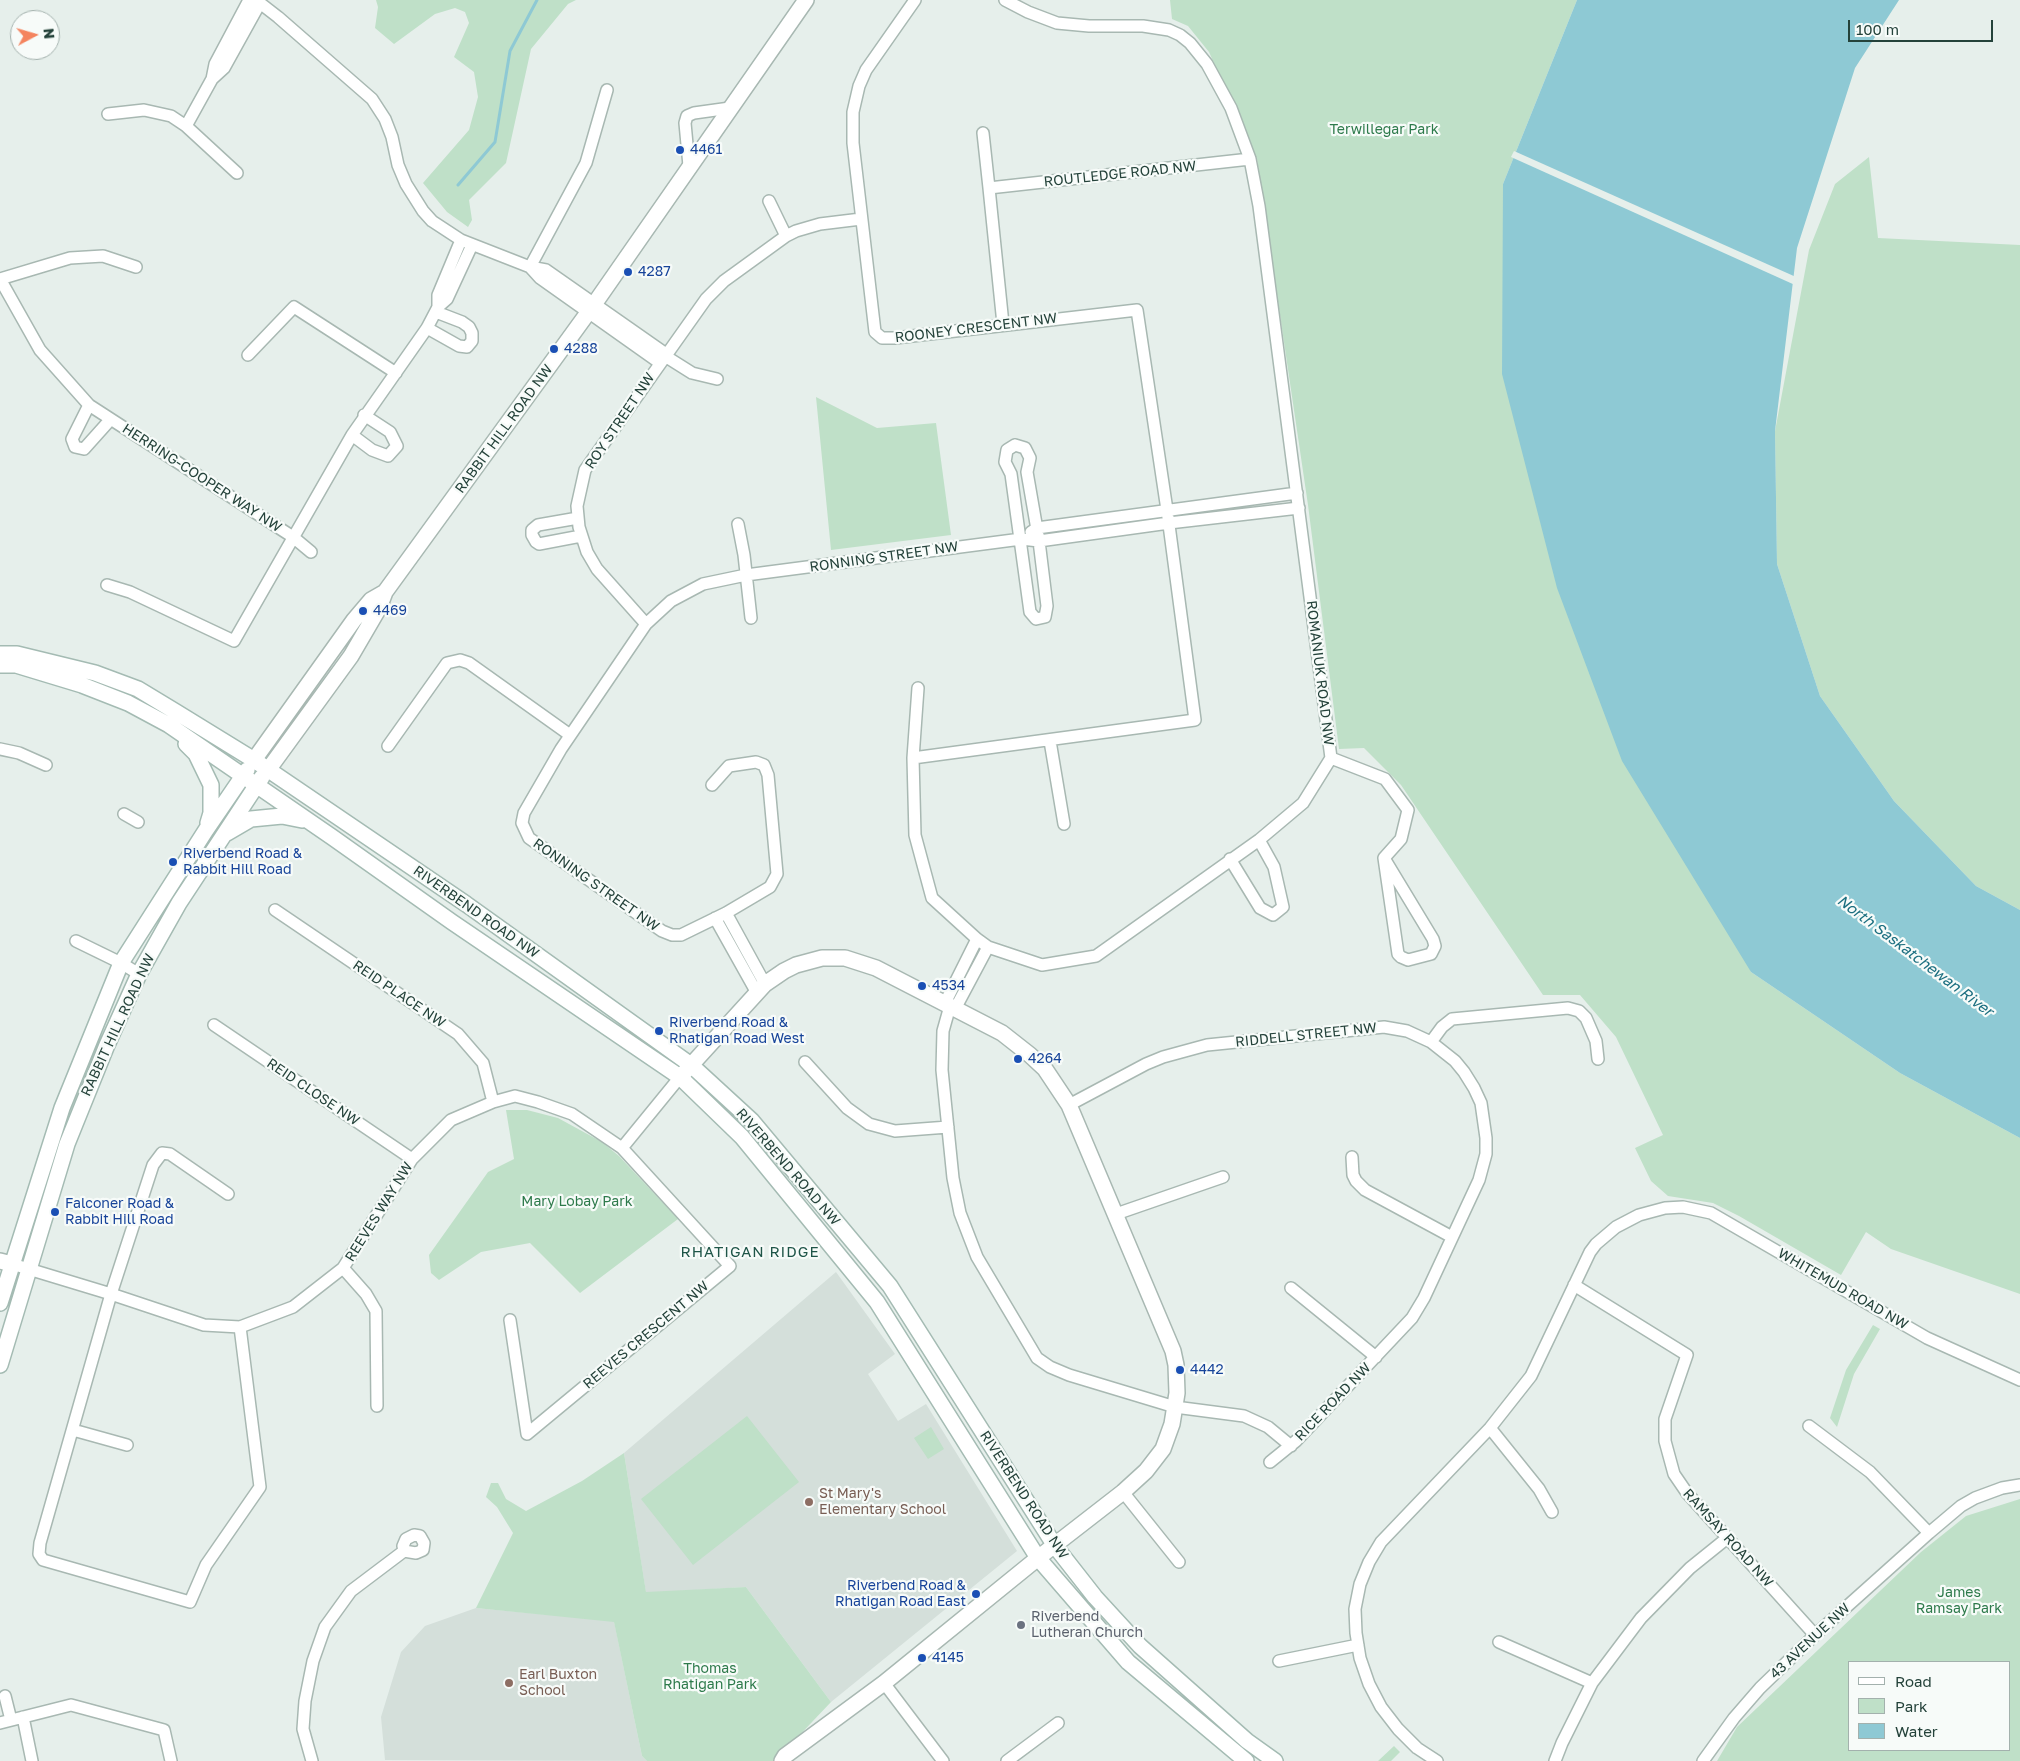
<!DOCTYPE html>
<html>
<head>
<meta charset="utf-8">
<style>
  body { margin:0 }
  #map { position:relative; width:2020px; height:1761px; overflow:hidden; background:#e6efeb; font-family:"Golos Text",sans-serif }
  canvas { display:block }
  .legend { position:absolute; left:1848px; top:1661px; width:162px; height:90px; box-sizing:border-box; background:#f7fbf9; border:1px solid #a3b1ad; margin:0; padding:6px 9px; list-style:none; font-size:15px; color:#24423a }
  .legend li { display:flex; align-items:center; gap:10px; height:25px }
  .legend b { width:25px; border:1px solid #a3b1ad }
  .north { position:absolute; left:10px; top:10px; width:50px; height:50px; box-sizing:border-box; background:#f7fbf9; border:1px solid #a3b1ad; border-radius:50%; rotate:84deg; font-size:14px; font-weight:700; line-height:20px; text-align:center; color:#24423a }
  .north::after { content:''; display:block; margin:auto; width:18px; height:22px; background:#f4845f; clip-path:polygon(50% 0,100% 100%,50% 72%,0 100%) }
  .scale { position:absolute; left:1848px; top:20px; width:145px; height:22px; box-sizing:border-box; border:2px solid #24423a; border-top:0; padding-left:6px; font-size:15px; line-height:18px; white-space:nowrap; color:#24423a; -webkit-text-stroke:4px #f7fbf9; paint-order:stroke }
</style>
</head>
<body>
<div id="map">
<canvas width="2020" height="1761"></canvas>
<ul class="legend">
<li><b style="height:6px;background:#fff"></b>Road</li>
<li><b style="height:14px;background:#bfe0c8"></b>Park</li>
<li><b style="height:14px;background:#8ec9d4"></b>Water</li>
</ul>
<div class="north">N</div>
<div class="scale">100 m</div>
</div>
<script>
const g = document.querySelector('canvas').getContext('2d');
g.lineJoin = 'round';
function fillPath(path, color) {
  g.fillStyle = color;
  g.fill(path, 'evenodd');
}
function poly(rows) {
  const path = new Path2D();
  for (const r of rows) {
    path.moveTo(r[0], r[1]);
    for (let i = 2; i < r.length; i += 2) path.lineTo(r[i], r[i + 1]);
  }
  return path;
}
function trace(path, color, width, dash) {
  g.strokeStyle = color;
  g.lineWidth = width;
  g.lineCap = dash ? 'butt' : 'round';
  g.setLineDash(dash || []);
  g.stroke(path);
}
function write(font, color, halo, rows, align = 'center') {
  g.font = font + ' "Golos Text",sans-serif';
  g.lineWidth = 4.5;
  g.setLineDash([]);
  g.textBaseline = 'middle';
  g.strokeStyle = halo;
  g.fillStyle = color;
  for (const [text, x, y, turn = 0] of rows) {
    g.save();
    g.translate(x, y);
    g.rotate((+turn || 0) * Math.PI / 180);
    g.textAlign = isNaN(turn) ? turn : align;
    if (halo) g.strokeText(text, 0, 0);
    g.fillText(text, 0, 0);
    g.restore();
  }
}
fillPath(poly([
  [836,1272,895,1354,868,1374,898,1421,926,1404,1017,1551,831,1702,746,1587,646,1593,624,1453],
  [476,1608,614,1621,642,1756,647,1761,385,1760,381,1717,401,1652,425,1626]
]), '#d4dfda');
fillPath(poly([
  [376,0,576,0,568,4,531,49,506,163,469,200,472,220,468,227,447,212,423,183,469,130,478,97,474,72,454,57,469,23,465,12,455,8,435,14,394,44,375,28,378,7],
  [1170,0,1577,0,1503,184,1751,972,1900,1073,2020,1138,2020,1294,1891,1249,1866,1232,1841,1275,1739,1216,1713,1203,1668,1196,1651,1181,1635,1148,1663,1135,1616,1037,1580,995,1543,995,1401,785,1364,748,1339,749,1308,505,1257,159,1209,52,1188,26,1172,19],
  [1869,157,1878,238,2020,245,2020,910,1976,886,1894,801,1820,696,1777,564,1775,431,1809,250,1835,184],
  [816,397,877,428,936,423,951,535,831,550],
  [506,1110,527,1110,558,1118,602,1142,619,1156,678,1219,580,1293,530,1243,481,1252,439,1280,431,1273,429,1255,488,1172,514,1159],
  [1873,1325,1880,1329,1854,1374,1837,1427,1830,1418,1846,1370],
  [747,1416,799,1482,693,1565,641,1499],
  [931,1427,944,1449,928,1459,914,1438],
  [624,1453,646,1592,746,1587,831,1702,775,1761,647,1761,642,1756,614,1622,476,1608,513,1533,497,1507,486,1497,491,1483,498,1483,506,1499,526,1511,582,1481],
  [2020,1499,2020,1761,1717,1761,1737,1727,1921,1552,1966,1516],
  [1849,1662,2009,1662,2009,1750,1849,1750],
  [1394,1746,1400,1752,1391,1761,1378,1761]
]), '#bfe0c8');
fillPath(poly([
  [1577,0,1899,0,1855,68,1797,248,1775,431,1777,564,1820,696,1894,801,1976,886,2020,910,2020,1138,1900,1073,1751,972,1622,761,1557,588,1502,374,1503,184]
]), '#8ec9d4');
fillPath(poly([
  [1514,151,1796,277,1795,285,1511,157]
]), '#e6efeb');
trace(poly([
  [458,185,495,142,510,51,537,0]
]), '#8ec9d4', 3);
const minor = poly([
  [256,0,278,17,372,99,385,119,392,137,398,165,406,184,423,211,432,221,461,240,530,267,546,270,666,354],
  [915,0,866,70,859,86,853,112,853,143,875,332,882,338,895,338,1137,310,1167,510,1195,720,913,758,915,835,932,898,977,939,988,947,1042,965,1096,956,1259,840,1303,803,1331,758,1259,206,1250,159,1231,108,1207,64,1190,43,1180,35,1169,30,1143,26,1089,26,1057,23,1028,12,1005,0],
  [212,79,215,64,249,0],
  [108,114,144,110,171,116,186,126,237,173],
  [186,126,212,79,224,68,260,3],
  [983,133,989,188],
  [689,166,685,123,687,116,694,113,730,108],
  [769,201,786,236],
  [530,267,586,163,607,90],
  [530,267,540,278,660,363],
  [0,279,40,350,89,405,293,537,311,552],
  [0,279,70,258,103,256,136,267],
  [438,307,438,295,461,240],
  [1003,324,989,188,1250,159],
  [427,328,459,346,467,347,472,341,472,333,469,327,462,322,436,312],
  [248,355,294,307,396,373],
  [665,356,692,373,717,379],
  [89,405,72,439,75,447,84,449,110,420],
  [352,435,372,450,388,456,397,446,390,432,364,415],
  [1015,445,1025,448,1030,458,1027,472,1039,541,1047,606,1045,617,1036,619,1030,612,1011,474,1005,462,1007,450,1015,445],
  [578,518,538,525,532,530,532,535,536,542,539,544,581,536],
  [738,524,744,555,751,618],
  [1031,532,1037,528,1297,493],
  [107,585,130,592,234,641,352,435,427,328,438,307,447,299,472,245],
  [646,624,597,569,587,552,579,527,577,506,585,470,706,299,724,281,786,236,796,231,820,224,861,219],
  [1050,741,1064,824],
  [388,746,447,663,460,660,469,663,570,735],
  [0,749,19,753,46,765],
  [913,758,918,688],
  [1331,758,1385,779,1408,810,1401,839,1384,858,1398,954,1401,957,1408,960,1431,954,1435,946,1433,939,1384,858],
  [712,785,729,766,756,762,764,765,768,775,777,874,770,887,726,913,681,935,672,935,662,931,529,838,522,823,524,813,561,749,646,624,671,601,703,584,746,575,1021,539,1039,541,1169,523,1299,508],
  [124,814,138,822],
  [1230,859,1260,908,1273,915,1283,907,1274,867,1259,840],
  [275,910,458,1034,483,1063,493,1102],
  [726,913,765,984],
  [715,918,757,993],
  [76,941,121,963,139,974],
  [945,1003,977,939],
  [950,1006,943,1031,942,1070,953,1178,960,1213,977,1257,1037,1358,1050,1367,1069,1375,1175,1407,1244,1416,1268,1427,1291,1446],
  [955,1009,988,947],
  [214,1025,412,1159],
  [805,1062,847,1108,869,1124,895,1131,948,1127],
  [1069,1105,1146,1064,1163,1057,1207,1045,1384,1027,1407,1031,1431,1042,1442,1027,1452,1019,1568,1008,1579,1011,1586,1018,1596,1041,1598,1059],
  [622,1148,680,1077],
  [1352,1157,1353,1175,1356,1181,1365,1190,1452,1237],
  [228,1194,170,1154,162,1153,153,1165,111,1294,40,1543,39,1554,43,1560,190,1602,206,1565,260,1487,240,1327],
  [1116,1214,1223,1177],
  [12,1264,111,1294,204,1325,240,1327,293,1307,343,1268,412,1159,451,1120,493,1102,515,1096,538,1102,572,1114,622,1148,730,1266,527,1434,510,1320],
  [343,1268,366,1294,376,1311,377,1406],
  [1574,1285,1687,1355,1665,1419,1665,1441,1674,1474,1687,1493,1815,1635],
  [1291,1288,1376,1357],
  [1809,1426,1870,1472,1929,1533],
  [1490,1428,1539,1489,1552,1512],
  [73,1430,127,1445],
  [1270,1462,1296,1441,1412,1318,1424,1298,1479,1180,1486,1154,1486,1138,1481,1103,1474,1088,1464,1072,1455,1061,1431,1042],
  [1123,1492,1179,1562],
  [1499,1642,1592,1683],
  [1279,1661,1358,1645],
  [884,1683,943,1761],
  [5,1696,11,1720],
  [23,1717,32,1761],
  [0,1723,71,1705,164,1730,171,1761],
  [312,1761,303,1729,305,1701,313,1661,325,1627,351,1591,404,1551,416,1553,423,1550,424,1543,420,1536,414,1535,406,1539,403,1546,404,1551],
  [1007,1761,1058,1723],
  [1437,1761,1417,1748,1398,1729,1381,1707,1369,1684,1360,1658,1356,1633,1355,1609,1360,1584,1369,1562,1381,1542,1490,1428,1531,1376,1590,1252,1596,1244,1616,1227,1639,1215,1665,1208,1683,1207,1711,1213,1927,1338,2020,1380],
  [1555,1761,1562,1743,1592,1683,1641,1618,1690,1568,1726,1539],
  [1703,1761,1734,1718,1760,1688,1815,1635,1929,1533,1961,1506,1975,1498,2002,1488,2020,1485]
]);
const tertiary = poly([
  [254,760,354,620,371,600,385,592],
  [268,770,351,656,379,608,385,592,595,303,806,0],
  [683,1074,765,984,784,971,796,965,822,958,845,958,876,968,1002,1033,1030,1055,1045,1069,1069,1105,1173,1351,1176,1365,1177,1393,1172,1424,1163,1449,1146,1471,1123,1492,1038,1558,884,1683,785,1756,782,1761],
  [0,1261,12,1264]
]);
const secondary = poly([
  [0,654,17,654,95,673,138,689,176,712,254,760,466,904,691,1065,752,1121,890,1286,1055,1546,1095,1597,1140,1646,1247,1741,1275,1761],
  [0,665,16,665,82,685,128,703,169,725,332,837,452,922,680,1077,742,1137,877,1302,1038,1558,1128,1662,1246,1761],
  [186,744,196,754,211,785,211,813,208,823],
  [227,833,251,819,282,816,302,820],
  [0,1303,62,1108,121,963,206,830,247,770],
  [0,1365,67,1144,107,1045,139,974,179,903,262,777]
]);
trace(minor, '#a8b8b2', 14);
trace(tertiary, '#a8b8b2', 18);
trace(secondary, '#a4bbb3', 18);
trace(minor, '#fff', 11);
trace(tertiary, '#fff', 15);
trace(secondary, '#fff', 15);
for (const [x, y, r, color] of [
  [680,150,5,"#1a4fb4"],
  [628,272,5,"#1a4fb4"],
  [554,349,5,"#1a4fb4"],
  [363,611,5,"#1a4fb4"],
  [173,862,5,"#1a4fb4"],
  [922,986,5,"#1a4fb4"],
  [659,1031,5,"#1a4fb4"],
  [1018,1059,5,"#1a4fb4"],
  [55,1212,5,"#1a4fb4"],
  [1180,1370,5,"#1a4fb4"],
  [809,1502,5,"#8d6e63"],
  [976,1594,5,"#1a4fb4"],
  [1021,1625,5,"#6b7280"],
  [922,1658,5,"#1a4fb4"],
  [509,1683,5,"#8d6e63"]
]) {
  const dot = new Path2D();
  dot.arc(x, y, r, 0, 2 * Math.PI);
  g.fillStyle = color;
  g.fill(dot);
  trace(dot, '#f7fbf9', 2);
}
write('14px', '#2d7a4b', '#f7fbf9', [
  ["Terwillegar Park",1384,130],
  ["Mary Lobay Park",577,1202],
  ["James",1959,1593],
  ["Ramsay Park",1959,1609],
  ["Thomas",710,1669],
  ["Rhatigan Park",710,1685]
]);
write('14px', '#164399', '#f7fbf9', [
  ["4461",690,150],
  ["4287",638,272],
  ["4288",564,349],
  ["4469",373,611],
  ["Riverbend Road &",183,854],
  ["Rabbit Hill Road",183,870],
  ["4534",932,986],
  ["Riverbend Road &",669,1023],
  ["Rhatigan Road West",669,1039],
  ["4264",1028,1059],
  ["Falconer Road &",65,1204],
  ["Rabbit Hill Road",65,1220],
  ["4442",1190,1370],
  ["Riverbend Road &",966,1586,"right"],
  ["Rhatigan Road East",966,1602,"right"],
  ["4145",932,1658]
], 'left');
write('14px', '#24423a', '#f7fbf9', [
  ["ROUTLEDGE ROAD NW",1120,174,-6],
  ["ROONEY CRESCENT NW",976,328,-7],
  ["ROY STREET NW",620,421,-56],
  ["RABBIT HILL ROAD NW",504,429,-54],
  ["HERRING-COOPER WAY NW",202,478,33],
  ["RONNING STREET NW",884,557,-8],
  ["ROMANIUK ROAD NW",1320,673,83],
  ["RONNING STREET NW",596,885,35],
  ["RIVERBEND ROAD NW",476,912,35],
  ["REID PLACE NW",399,994,34],
  ["RABBIT HILL ROAD NW",118,1025,-65],
  ["RIDDELL STREET NW",1306,1035,-6],
  ["REID CLOSE NW",313,1092,34],
  ["RIVERBEND ROAD NW",788,1167,49],
  ["REEVES WAY NW",379,1212,-58],
  ["WHITEMUD ROAD NW",1843,1289,30],
  ["REEVES CRESCENT NW",646,1335,-40],
  ["RICE ROAD NW",1333,1402,-46],
  ["RIVERBEND ROAD NW",1024,1495,57],
  ["RAMSAY ROAD NW",1728,1538,48],
  ["43 AVENUE NW",1810,1641,-43]
]);
write('14px', '#785e54', '#f7fbf9', [
  ["St Mary's",819,1494],
  ["Elementary School",819,1510],
  ["Earl Buxton",519,1675],
  ["School",519,1691]
], 'left');
write('14px', '#5b616d', '#f7fbf9', [
  ["Riverbend",1031,1617],
  ["Lutheran Church",1031,1633]
], 'left');
write('italic 15px', '#1c6f80', '#f7fbf9', [
  ["North Saskatchewan River",1915,956,37]
]);
g.letterSpacing = '1px';
write('15px', '#1f5548', '#f7fbf9', [
  ["RHATIGAN RIDGE",750,1252]
]);
g.letterSpacing = '0px';
</script>
</body>
</html>
